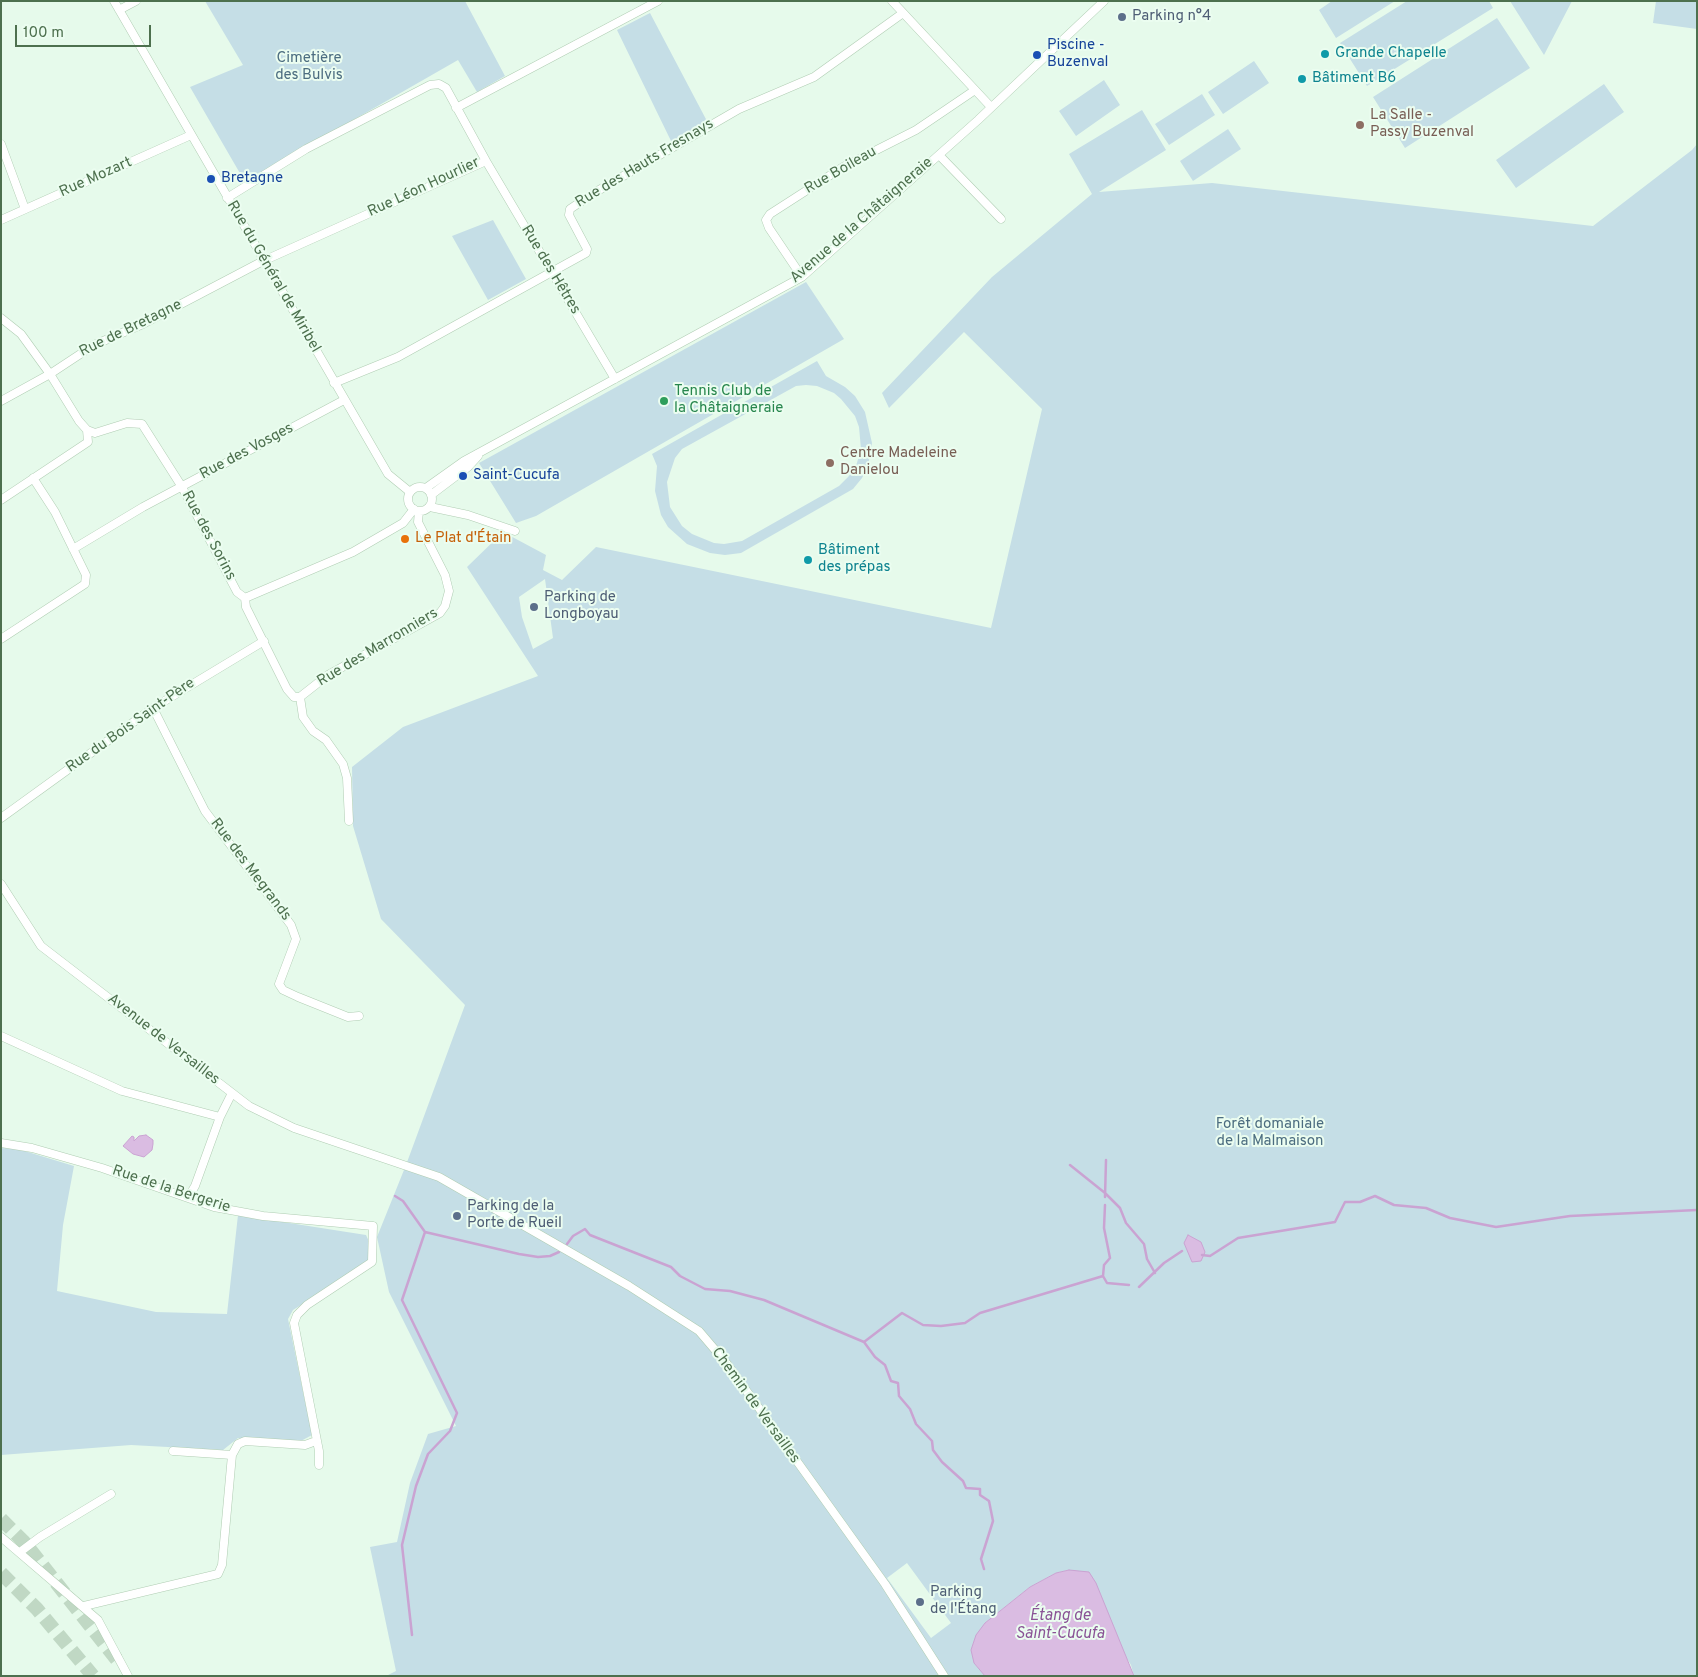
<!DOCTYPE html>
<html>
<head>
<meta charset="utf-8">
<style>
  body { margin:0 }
  #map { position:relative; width:1698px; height:1677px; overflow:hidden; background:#e6faeb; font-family:Overpass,sans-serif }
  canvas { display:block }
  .frame { position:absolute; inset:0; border:2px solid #4d704e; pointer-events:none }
  .scale { position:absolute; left:15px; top:25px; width:136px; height:22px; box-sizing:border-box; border:2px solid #4d704e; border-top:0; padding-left:6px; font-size:15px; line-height:18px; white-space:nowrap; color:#4d704e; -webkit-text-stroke:4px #ebfdf0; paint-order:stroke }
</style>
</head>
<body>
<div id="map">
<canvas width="1698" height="1677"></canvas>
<div class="frame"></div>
<div class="scale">100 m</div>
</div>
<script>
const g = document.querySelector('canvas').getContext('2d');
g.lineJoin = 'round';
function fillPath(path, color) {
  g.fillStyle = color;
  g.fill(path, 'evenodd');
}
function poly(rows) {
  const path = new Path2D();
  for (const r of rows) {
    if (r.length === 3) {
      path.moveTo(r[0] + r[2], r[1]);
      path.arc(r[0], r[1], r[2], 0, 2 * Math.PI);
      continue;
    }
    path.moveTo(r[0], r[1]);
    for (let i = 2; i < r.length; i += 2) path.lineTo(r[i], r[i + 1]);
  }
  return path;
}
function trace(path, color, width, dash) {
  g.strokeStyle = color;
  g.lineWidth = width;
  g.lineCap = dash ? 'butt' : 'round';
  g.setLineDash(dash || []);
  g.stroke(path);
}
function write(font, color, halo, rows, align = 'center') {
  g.font = font + ' Overpass,sans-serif';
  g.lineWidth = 4;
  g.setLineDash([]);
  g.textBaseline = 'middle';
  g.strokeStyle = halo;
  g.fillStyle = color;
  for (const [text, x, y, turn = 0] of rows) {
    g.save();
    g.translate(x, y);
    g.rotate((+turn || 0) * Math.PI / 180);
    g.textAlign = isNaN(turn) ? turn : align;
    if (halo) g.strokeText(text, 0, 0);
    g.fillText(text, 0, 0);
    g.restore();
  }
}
fillPath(poly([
  [205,1,465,1,505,76,477,92,458,60,245,182,190,87,243,65],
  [1332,1,1395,1,1336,38,1319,10],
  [1407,1,1489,1,1493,8,1367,86,1340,43],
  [1510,1,1572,1,1544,55],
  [1656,1,1697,1,1697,29,1653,23],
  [650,13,708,123,672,143,617,30],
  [1497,18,1530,68,1405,148,1373,97],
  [1254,61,1269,83,1223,114,1208,92],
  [1104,80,1120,105,1076,136,1059,111],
  [1604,84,1624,112,1516,188,1496,160],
  [1202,94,1215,115,1169,145,1155,124],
  [1142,110,1166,150,1099,192,1212,183,1593,226,1692,150,1697,144,1697,1676,1134,1676,1131,1665,1069,1570,1056,1573,1030,1587,985,1623,974,1663,985,1676,386,1676,396,1671,370,1547,397,1542,410,1483,428,1434,456,1426,389,1292,377,1237,406,1165,465,1005,381,919,353,826,352,767,403,727,538,676,467,567,503,532,546,555,543,570,562,580,596,547,991,628,1042,409,964,332,889,408,882,393,992,277,1092,194,1069,154],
  [545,579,553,638,533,649,522,617,519,597],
  [907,1563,951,1623,931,1638,887,1578],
  [1228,129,1241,149,1193,181,1180,161],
  [493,220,526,279,488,300,452,236],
  [806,282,844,339,536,516,516,523,479,463],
  [817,361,826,376,845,387,855,396,865,412,872,443,868,466,862,478,853,489,741,553,725,555,710,553,687,544,668,527,661,515,655,491,657,466,652,454],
  [806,385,817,386,834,393,841,399,855,416,859,427,861,449,856,466,849,476,839,486,742,541,724,544,714,543,692,534,682,526,670,507,667,482,675,458,682,449,796,386],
  [1,1148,18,1149,74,1166,63,1225,57,1291,156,1312,227,1314,238,1215,366,1235,372,1248,372,1261,293,1310,288,1319,312,1435,299,1442,238,1438,223,1450,131,1445,1,1455]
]), '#c5dee6');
const water = poly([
  [146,1135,153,1140,153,1144,152,1150,144,1157,133,1154,123,1146,132,1136,134,1137,134,1141,139,1136,146,1135],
  [1188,1235,1201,1242,1205,1252,1201,1261,1192,1262,1184,1243,1188,1235],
  [1069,1570,1089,1572,1096,1583,1134,1676,985,1676,974,1663,971,1650,976,1635,985,1623,1030,1587,1056,1573,1069,1570]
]);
fillPath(water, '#dabce2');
trace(water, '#caa3d2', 1);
trace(poly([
  [1070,1165,1105,1193,1120,1208,1126,1223,1144,1244,1147,1259,1155,1273],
  [395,1196,403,1201,425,1232,519,1254,538,1257,550,1256,559,1252],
  [1105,1197,1106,1160],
  [567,1244,573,1236,585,1229,590,1235,671,1267,680,1276,705,1289,730,1291,764,1300,864,1342,875,1357,885,1365,891,1381,898,1383,899,1396,910,1409,916,1424,932,1441,933,1450,942,1462,963,1481,966,1488,980,1489,980,1495,989,1501,993,1521,981,1559,984,1569],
  [1202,1255,1210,1256,1238,1238,1335,1222,1345,1202,1360,1202,1375,1196,1394,1205,1426,1208,1450,1218,1496,1227,1570,1216,1697,1210],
  [1103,1276,1104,1265,1110,1258,1104,1228,1105,1205],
  [1139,1287,1164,1263,1182,1251],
  [864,1342,902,1313,923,1325,941,1326,965,1323,980,1313,1103,1276,1107,1283,1129,1285],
  [412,1635,402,1545,416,1486,428,1454,450,1431,457,1413,402,1300,425,1232]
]), '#caa3d2', 2.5);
trace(poly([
  [1,1519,24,1542,118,1661],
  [1,1573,37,1609,93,1676]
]), '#c0d8c4', 14, [14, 7]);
const street = poly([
  [114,1,388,474,410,492],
  [892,1,991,107],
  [119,10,136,1],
  [456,108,658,1],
  [1,144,25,209],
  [939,155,1001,219],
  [486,161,615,379],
  [1,220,191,135],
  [802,277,769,228,766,220,770,214,843,167,916,130,975,90],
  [1,318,21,334,50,374,79,421,87,430,95,433,127,423,142,424,182,487,237,592,245,598,246,607,287,689,294,697,300,697,303,717,313,731,326,740,343,764,347,778,349,821],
  [334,383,398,357,586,253,587,249,569,215,570,209,594,193,739,109,814,77,903,13],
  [1,401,50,374,94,345,143,324,263,261,486,161,446,88,439,84,430,85,306,149,227,198],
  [420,499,12],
  [426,488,464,461,802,277,978,120,1104,1],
  [431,495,468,467,478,456],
  [1,500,88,442,87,430],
  [430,507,468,515,515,531],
  [73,549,143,507,344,400],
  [245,598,353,552,403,523,414,509],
  [1,639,85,584,86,575,55,512,33,478],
  [300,697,328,675,440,613,445,606,449,591,445,575,418,522,419,511],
  [153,708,205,811,291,925,296,939,279,984,283,990,298,997,348,1017,359,1016],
  [1,818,153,708,264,641],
  [1,884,41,946,249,1106,294,1128,439,1177,629,1286,699,1331,728,1365,885,1584,944,1676],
  [1,1036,122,1091,220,1117],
  [1,1143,32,1148,102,1168,214,1207,263,1216,373,1226,372,1262,307,1305,297,1315,294,1323,319,1451,319,1465],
  [189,1196,195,1186,220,1117,232,1093],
  [173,1451,232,1455],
  [1,1537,98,1620,128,1676],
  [20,1552,40,1537,111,1494],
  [84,1606,218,1574,222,1565,232,1455,238,1444,245,1441,305,1445,316,1441]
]);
trace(street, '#b0cdb3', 9);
trace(street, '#fff', 8);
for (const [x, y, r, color] of [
  [1122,17,5,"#5c6f8a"],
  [1325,54,5,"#0f9aa8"],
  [1037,55,5,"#1a4fb4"],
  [1302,79,5,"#0f9aa8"],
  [1360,125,5,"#8d6e63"],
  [211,179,5,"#1a4fb4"],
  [664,401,5,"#2e9e5b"],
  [830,463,5,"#8d6e63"],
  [463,476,5,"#1a4fb4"],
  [405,539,5,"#e8710a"],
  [808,560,5,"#0f9aa8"],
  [534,607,5,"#5c6f8a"],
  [457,1216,5,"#5c6f8a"],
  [920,1602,5,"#5c6f8a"]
]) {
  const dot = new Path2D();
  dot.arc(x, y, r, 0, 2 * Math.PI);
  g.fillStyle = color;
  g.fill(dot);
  trace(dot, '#ebfdf0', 2);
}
write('15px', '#4e5e75', '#ebfdf0', [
  ["Parking n°4",1132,17],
  ["Parking de",544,598],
  ["Longboyau",544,615],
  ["Parking de la",467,1207],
  ["Porte de Rueil",467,1224],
  ["Parking",930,1593],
  ["de l'Étang",930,1610]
], 'left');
write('15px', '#164399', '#ebfdf0', [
  ["Piscine -",1047,46],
  ["Buzenval",1047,63],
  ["Bretagne",221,179],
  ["Saint-Cucufa",473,476]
], 'left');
write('15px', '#0d838f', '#ebfdf0', [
  ["Grande Chapelle",1335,54],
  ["Bâtiment B6",1312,79],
  ["Bâtiment",818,551],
  ["des prépas",818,568]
], 'left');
write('15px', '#4c6d80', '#ebfdf0', [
  ["Cimetière",309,59],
  ["des Bulvis",309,76],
  ["Forêt domaniale",1270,1125],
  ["de la Malmaison",1270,1142]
]);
write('15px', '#785e54', '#ebfdf0', [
  ["La Salle -",1370,116],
  ["Passy Buzenval",1370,133],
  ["Centre Madeleine",840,454],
  ["Danielou",840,471]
], 'left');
write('15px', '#4d704e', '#ebfdf0', [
  ["Rue des Hauts Fresnays",645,164,-31],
  ["Rue Boileau",841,171,-30],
  ["Rue Mozart",96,178,-24],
  ["Rue Léon Hourlier",424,188,-25],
  ["Avenue de la Châtaigneraie",862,221,-41],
  ["Rue des Hêtres",550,270,59],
  ["Rue du Général de Miribel",273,277,60],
  ["Rue de Bretagne",131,329,-26],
  ["Rue des Vosges",247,452,-28],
  ["Rue des Sorins",208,536,62],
  ["Rue des Marronniers",378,648,-31],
  ["Rue du Bois Saint-Père",131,726,-35],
  ["Rue des Megrands",250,870,53],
  ["Avenue de Versailles",163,1040,38],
  ["Rue de la Bergerie",171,1190,18],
  ["Chemin de Versailles",755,1406,54]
]);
write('15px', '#27864d', '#ebfdf0', [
  ["Tennis Club de",674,392],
  ["la Châtaigneraie",674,409]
], 'left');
write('15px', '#c56008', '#ebfdf0', [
  ["Le Plat d'Étain",415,539]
], 'left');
write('italic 16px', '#8a5396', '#ebfdf0', [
  ["Étang de",1060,1617],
  ["Saint-Cucufa",1060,1635]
]);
</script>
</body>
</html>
